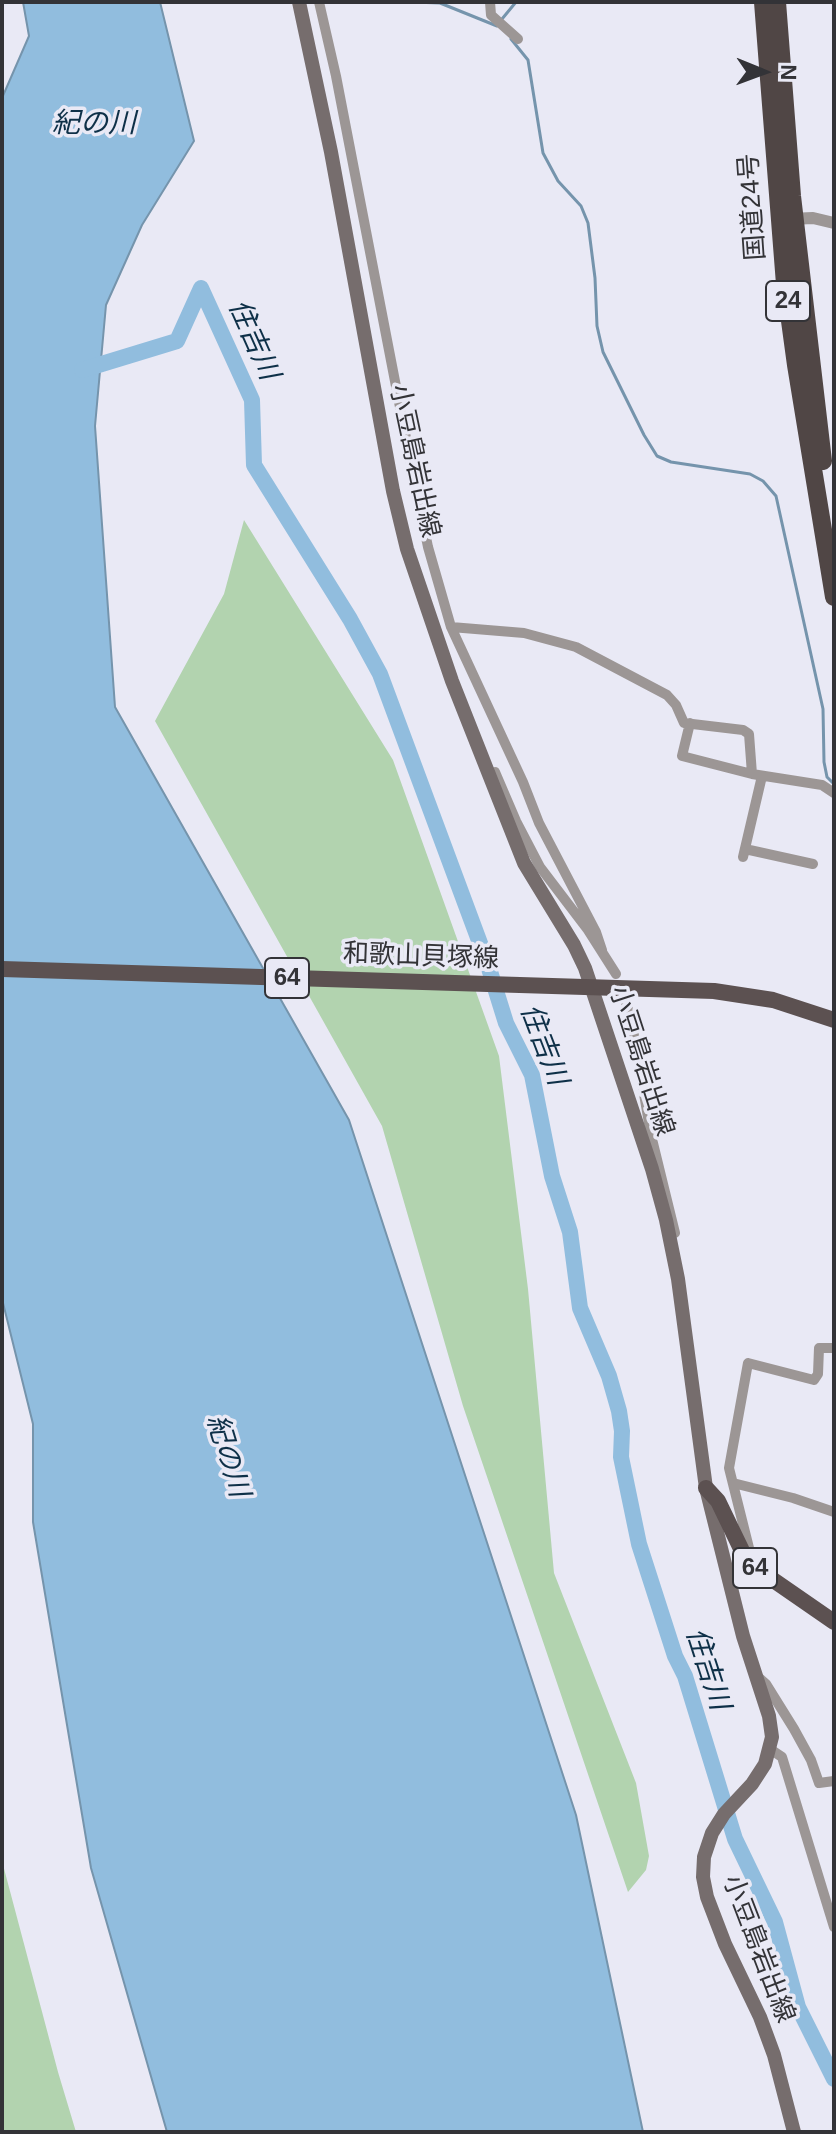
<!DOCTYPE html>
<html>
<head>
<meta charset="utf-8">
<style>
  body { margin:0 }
  #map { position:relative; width:836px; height:2134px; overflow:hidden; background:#e9e9f5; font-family:Helvetica,sans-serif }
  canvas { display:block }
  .frame { position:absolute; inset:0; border:4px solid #333337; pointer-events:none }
  .north { position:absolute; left:724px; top:32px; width:80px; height:80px; -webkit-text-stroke:6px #e9e9f5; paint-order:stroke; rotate:91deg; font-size:22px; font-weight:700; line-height:32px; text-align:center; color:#333337 }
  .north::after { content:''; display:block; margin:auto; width:28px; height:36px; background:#333337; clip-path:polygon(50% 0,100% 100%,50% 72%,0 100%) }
</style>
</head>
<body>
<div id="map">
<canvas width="836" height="2134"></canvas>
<div class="frame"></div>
<div class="north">N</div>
</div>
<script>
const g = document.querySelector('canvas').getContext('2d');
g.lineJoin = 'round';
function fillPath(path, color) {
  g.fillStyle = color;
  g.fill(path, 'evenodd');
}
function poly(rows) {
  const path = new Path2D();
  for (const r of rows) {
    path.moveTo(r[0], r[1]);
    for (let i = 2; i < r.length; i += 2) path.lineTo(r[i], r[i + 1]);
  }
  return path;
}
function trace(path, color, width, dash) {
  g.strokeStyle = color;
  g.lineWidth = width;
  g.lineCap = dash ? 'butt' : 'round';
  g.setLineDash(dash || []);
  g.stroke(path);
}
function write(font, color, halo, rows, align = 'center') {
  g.font = font + ' Helvetica,"Noto Sans JP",sans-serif';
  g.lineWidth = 7;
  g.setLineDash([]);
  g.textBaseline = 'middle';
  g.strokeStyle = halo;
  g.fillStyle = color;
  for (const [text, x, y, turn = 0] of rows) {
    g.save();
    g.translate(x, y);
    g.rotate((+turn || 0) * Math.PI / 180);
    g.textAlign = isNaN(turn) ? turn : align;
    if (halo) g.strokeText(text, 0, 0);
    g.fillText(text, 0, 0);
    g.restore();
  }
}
fillPath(poly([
  [244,520,393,760,499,1056,528,1289,554,1573,636,1783,649,1856,646,1870,628,1892,463,1406,382,1126,155,721,224,594],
  [2,1861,58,2072,76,2132,2,2132]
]), '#b2d3af');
const water = poly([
  [23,2,160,2,194,141,142,225,106,305,95,426,115,707,349,1120,576,1815,643,2132,167,2132,91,1868,33,1522,33,1424,2,1299,2,98,29,36,23,2]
]);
fillPath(water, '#91bdde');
trace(water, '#7594ac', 2);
trace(poly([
  [413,2,440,3,497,26],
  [502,19,516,2],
  [511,39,528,60,543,153,558,181,581,206,588,223,595,278,597,326,603,352,644,435,657,456,671,462,750,474,763,481,776,496,823,709,824,762,827,777,834,784]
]), '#7594ac', 3);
trace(poly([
  [82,370,177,341,201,288,252,400,254,465,350,619,380,674,487,962,506,1023,532,1075,552,1176,570,1232,580,1308,609,1376,619,1411,622,1431,621,1457,639,1544,675,1656,685,1676,735,1839,775,1922,798,2007,834,2079]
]), '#91bdde', 16);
trace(poly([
  [319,2,336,76,411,464,428,547,451,627,523,782,539,823,596,932,602,950],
  [490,2,491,15,518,39],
  [451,627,524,633,576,647,667,695,676,705,684,723,743,730,749,734,752,774,822,785,834,793],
  [690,723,682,756,752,774],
  [495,772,516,821,540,867,588,930,616,974],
  [745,849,813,864],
  [743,857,762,776],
  [626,1003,631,1018,651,1135,675,1233],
  [733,1483,793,1498,834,1512],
  [751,1556,729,1468,748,1363,814,1380,818,1374,819,1348,834,1348],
  [757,1676,766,1684,794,1729,811,1760,819,1783,834,1781],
  [770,1749,782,1757,834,1927]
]), '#9c9695', 10);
trace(poly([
  [790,219,813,218,834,223]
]), '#9c9695', 12);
trace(poly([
  [299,2,331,152,393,491,407,549,452,681,524,863,574,945,585,968,652,1169,666,1220,678,1279,706,1488,743,1636,769,1716,772,1737,765,1764,752,1784,724,1814,712,1833,704,1857,703,1877,707,1897,725,1944,760,2017,774,2055,794,2132]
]), '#766d6d', 14);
trace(poly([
  [2,969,714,991,773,1000,834,1020],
  [706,1488,718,1501,744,1555,753,1566,834,1622]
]), '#5c5151', 16);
trace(poly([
  [763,2,785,284,796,365,834,597],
  [777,2,792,196,823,461]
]), '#504645', 18);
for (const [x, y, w] of [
  [788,301,44],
  [287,978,44],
  [755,1568,44]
]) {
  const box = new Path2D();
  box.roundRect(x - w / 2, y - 20, w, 40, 6);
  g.fillStyle = '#e9e9f5';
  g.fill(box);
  trace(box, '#333337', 2);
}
write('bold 24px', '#333337', null, [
  ["24",788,301],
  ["64",287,978],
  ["64",755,1568]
]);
write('26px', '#333337', '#e9e9f5', [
  ["国道24号",753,207,-94],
  ["小豆島岩出線",414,461,78],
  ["和歌山貝塚線",421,957,2],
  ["小豆島岩出線",641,1061,72],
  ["小豆島岩出線",758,1949,69]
]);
write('italic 28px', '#0e3048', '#e9e9f5', [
  ["紀の川",94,124],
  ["住吉川",253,340,66],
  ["住吉川",543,1045,69],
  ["紀の川",227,1456,73],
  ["住吉川",707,1669,72]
]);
</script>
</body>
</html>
